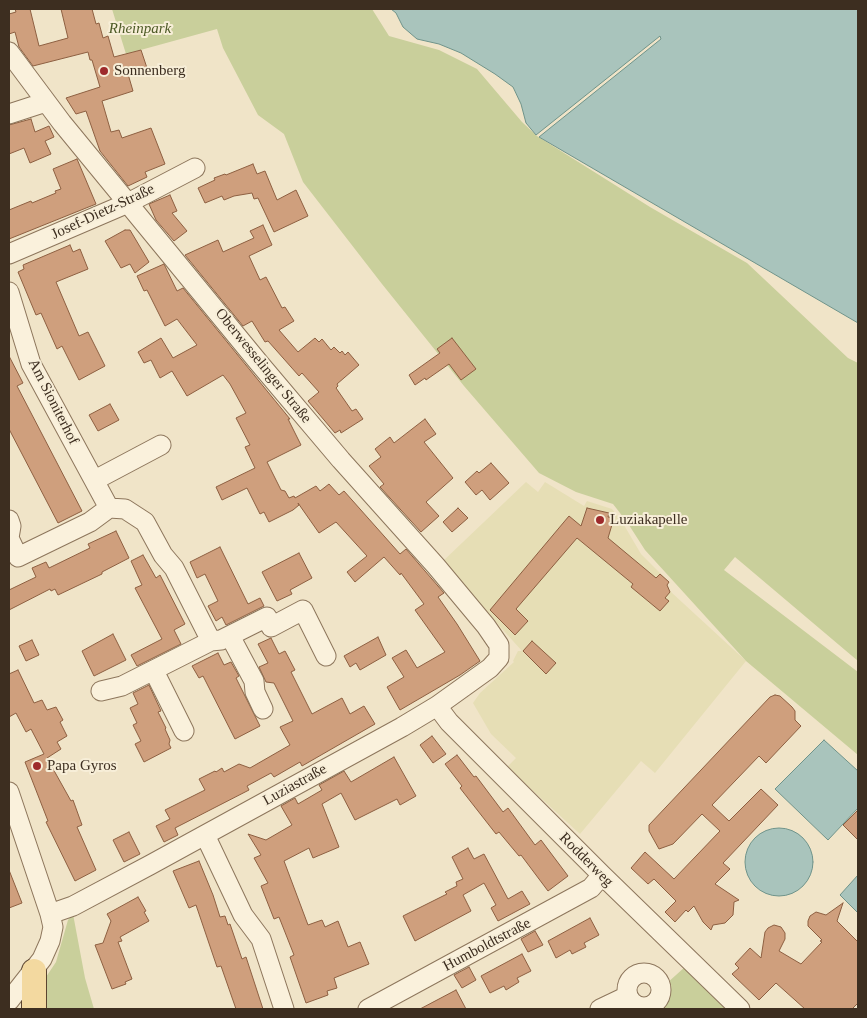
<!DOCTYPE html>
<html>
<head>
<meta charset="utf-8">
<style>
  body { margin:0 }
  #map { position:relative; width:867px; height:1018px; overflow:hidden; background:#f0e4c8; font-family:"Times New Roman",serif }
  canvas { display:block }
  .frame { position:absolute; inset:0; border:10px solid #3d2e20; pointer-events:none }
</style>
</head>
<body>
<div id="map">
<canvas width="867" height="1018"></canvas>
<div class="frame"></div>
</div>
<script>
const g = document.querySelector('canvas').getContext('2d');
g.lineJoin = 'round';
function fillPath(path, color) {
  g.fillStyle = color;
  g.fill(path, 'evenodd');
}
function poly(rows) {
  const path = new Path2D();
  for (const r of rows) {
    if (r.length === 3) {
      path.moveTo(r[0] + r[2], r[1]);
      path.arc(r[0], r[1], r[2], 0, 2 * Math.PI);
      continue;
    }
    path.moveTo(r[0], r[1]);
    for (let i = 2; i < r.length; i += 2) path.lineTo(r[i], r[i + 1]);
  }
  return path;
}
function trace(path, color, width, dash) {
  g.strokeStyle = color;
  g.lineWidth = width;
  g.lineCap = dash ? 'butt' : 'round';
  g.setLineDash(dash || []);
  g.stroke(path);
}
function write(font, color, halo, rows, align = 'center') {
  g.font = font + ' "Times New Roman",serif';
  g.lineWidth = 4;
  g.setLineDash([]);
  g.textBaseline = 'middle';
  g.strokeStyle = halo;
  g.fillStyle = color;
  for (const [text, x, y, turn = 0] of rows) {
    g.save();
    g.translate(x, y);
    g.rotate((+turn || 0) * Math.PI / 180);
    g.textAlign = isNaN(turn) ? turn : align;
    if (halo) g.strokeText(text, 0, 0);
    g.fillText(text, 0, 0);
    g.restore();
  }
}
fillPath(poly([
  [526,482,538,492,545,482,584,506,587,501,612,509,621,520,641,554,669,582,667,585,671,592,746,661,655,773,641,761,580,834,507,767,516,758,491,734,473,703,480,693,514,662,513,661,518,651,522,651,442,562]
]), '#e6deb5');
fillPath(poly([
  [112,9,372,9,389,36,439,50,477,69,522,122,537,136,650,207,747,263,848,358,858,363,858,661,735,557,724,570,858,672,858,755,746,661,645,550,627,522,613,504,576,492,539,473,464,386,382,284,303,182,284,134,258,115,223,48,217,29,126,54],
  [73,914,85,978,94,1009,40,1009,46,977,56,962,68,920],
  [686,966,731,1009,657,1009,665,1000,666,984]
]), '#c9cf9b');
const water = poly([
  [391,9,858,9,858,323,539,137,661,39,660,36,536,135,526,123,521,104,513,87,495,74,461,53,439,44,417,39,403,27,396,13,391,9],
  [824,740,858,771,858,808,828,840,775,789,824,740],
  [779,862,34],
  [858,875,858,913,840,895,858,875]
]);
fillPath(water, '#a9c4bc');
trace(water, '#6f938a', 1);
const building = poly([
  [15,9,30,9,39,46,68,38,61,9,92,9,96,24,99,23,103,38,108,36,114,57,141,50,147,68,128,74,133,91,102,101,111,132,119,130,122,138,151,128,165,164,145,172,147,177,128,186,100,151,86,111,76,114,66,98,100,87,92,60,90,60,88,52,33,66,19,47,15,32,9,34,9,14,16,12,15,9],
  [31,119,35,132,49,126,54,137,45,141,51,154,30,163,24,148,9,154,9,125,31,119],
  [77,159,96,204,9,239,9,210,31,201,32,203,56,193,55,191,61,189,53,169,77,159],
  [253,164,257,174,265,171,277,200,296,190,308,216,274,232,258,198,254,199,252,193,234,196,224,200,222,196,205,203,198,188,215,180,214,178,225,174,226,175,253,164],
  [170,195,177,211,172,213,187,231,174,241,156,220,149,204,170,195],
  [263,225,272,245,249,256,260,280,266,277,282,308,285,307,294,321,279,330,298,352,315,338,319,342,322,339,331,350,334,347,340,353,342,351,345,355,348,352,359,365,337,384,338,386,336,388,352,411,356,409,363,419,341,433,340,430,335,433,308,401,319,392,302,373,299,376,268,341,265,342,252,321,243,326,185,255,218,240,223,252,254,238,250,231,263,225],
  [125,230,130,230,149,262,135,273,130,264,121,268,105,241,125,230],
  [70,245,73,252,80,249,88,269,56,282,79,336,88,332,105,366,79,380,62,346,57,349,41,313,36,315,18,272,24,269,23,265,70,245],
  [164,264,177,291,183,288,290,419,288,419,301,445,267,462,281,490,285,491,289,498,294,496,295,498,316,486,320,491,329,484,339,495,344,491,400,554,406,549,444,593,438,597,457,624,480,661,460,675,400,710,387,687,404,677,392,658,406,650,417,668,445,652,415,610,424,604,401,573,400,575,384,557,355,582,347,572,367,556,336,522,319,533,298,503,299,505,293,510,269,522,264,512,260,514,247,488,222,500,216,487,255,468,245,447,250,445,236,418,246,413,230,384,223,375,187,396,172,371,160,378,151,360,144,363,138,352,161,338,173,358,197,345,177,319,165,326,147,290,144,291,137,276,164,264],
  [452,338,476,369,461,380,449,364,426,380,425,378,415,385,409,375,440,353,437,349,452,338],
  [9,356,23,383,17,386,82,511,58,523,9,429,9,356],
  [110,404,119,420,98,431,89,415,110,404],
  [425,419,436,434,424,442,453,478,426,502,439,516,421,532,380,487,384,484,369,466,381,457,375,449,390,437,394,443,425,419],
  [491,463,509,483,490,500,482,490,476,495,465,482,477,471,479,473,491,463],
  [458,508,468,518,452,532,443,522,458,508],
  [587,508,609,513,608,517,614,518,608,538,656,578,660,574,669,582,667,585,670,592,665,598,669,601,660,611,631,587,633,584,577,538,516,609,528,621,515,635,490,610,569,516,581,526,587,508],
  [116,531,129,558,102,572,102,574,58,595,55,589,51,591,50,589,9,610,9,590,36,577,32,568,46,562,49,568,90,548,88,544,116,531],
  [220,547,248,604,260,598,264,606,226,625,222,617,216,621,208,606,218,601,205,574,197,578,190,562,220,547],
  [299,553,312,578,290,590,292,594,277,601,262,572,299,553],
  [143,555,156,578,160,575,185,624,174,630,181,644,137,666,131,655,162,639,135,588,142,585,131,561,143,555],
  [113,634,126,660,94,676,82,651,113,634],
  [378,637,386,655,360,670,356,663,350,667,344,656,378,637],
  [271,638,279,654,285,651,295,670,291,672,312,714,342,698,350,714,364,706,375,724,302,766,300,762,274,777,271,773,247,786,249,790,175,828,178,835,164,842,156,826,170,819,165,810,205,790,199,779,215,771,216,772,222,768,224,772,239,764,250,768,290,745,280,727,293,721,274,683,266,682,259,667,268,663,258,644,271,638],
  [32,640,39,655,26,661,19,646,32,640],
  [532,641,556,663,546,674,523,651,532,641],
  [218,653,224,665,231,662,239,676,236,678,260,726,235,739,203,676,199,678,192,666,218,653],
  [18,670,34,703,42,700,47,710,56,707,63,720,60,722,67,736,57,742,61,749,47,758,71,801,73,800,82,825,77,827,96,870,75,881,46,822,48,821,25,762,44,754,31,729,26,732,16,713,9,717,9,674,18,670],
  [149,685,161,711,158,712,166,728,165,729,170,740,169,744,171,748,144,762,135,744,141,741,133,725,137,723,130,708,138,704,133,693,149,685],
  [775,695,780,696,792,707,795,711,795,720,801,726,766,763,759,756,712,805,729,821,761,789,778,805,723,863,730,869,715,884,739,900,734,902,733,915,725,923,713,925,711,930,703,922,694,906,688,912,686,910,675,922,665,912,676,901,654,879,648,884,631,868,645,852,674,879,720,831,702,814,673,844,659,849,649,831,649,825,770,697,775,695],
  [432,736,446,754,433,763,420,745,432,736],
  [457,755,474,777,476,776,503,812,508,808,535,845,541,840,568,876,548,891,521,855,519,856,499,832,496,834,460,788,462,786,445,764,457,755],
  [394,757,416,796,400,805,397,799,355,820,341,793,322,804,339,847,313,858,309,848,284,861,308,925,322,920,325,927,338,921,348,947,360,942,369,964,334,978,337,988,327,991,328,995,306,1003,290,957,294,955,279,917,274,919,261,886,268,883,254,858,261,855,248,834,266,840,292,825,281,806,295,798,298,804,322,790,319,785,344,771,351,782,394,757],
  [858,810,858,840,843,825,858,810],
  [129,832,140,854,124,862,113,840,129,832],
  [468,848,474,859,484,854,508,899,522,891,530,904,498,921,491,908,496,905,484,883,463,895,471,911,415,941,403,916,447,894,445,892,457,886,456,882,463,879,452,857,468,848],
  [199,861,213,895,220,917,225,916,228,925,230,924,242,959,246,957,263,1009,236,1009,221,966,217,967,196,905,189,908,173,871,199,861],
  [9,870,22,903,9,908,9,870],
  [138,897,146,911,144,912,149,921,120,937,122,941,118,942,132,979,125,982,126,984,112,989,95,945,103,943,111,921,107,914,138,897],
  [843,903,837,921,858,942,858,1003,852,1009,805,1009,776,983,759,1000,732,974,739,968,735,964,750,948,761,958,765,932,768,928,774,925,781,927,785,933,785,939,779,951,801,964,822,942,820,941,822,940,808,926,808,921,810,916,816,912,826,915,843,903],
  [590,918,599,935,584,943,586,947,572,954,570,950,556,958,548,941,590,918],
  [535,931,543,945,528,952,521,939,535,931],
  [522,954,531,971,517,978,519,982,506,990,504,986,490,993,481,976,522,954],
  [469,967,476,980,462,988,454,975,469,967],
  [456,990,466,1009,420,1009,456,990]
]);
fillPath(building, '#cf9f7d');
trace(building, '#8d5f41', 1);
const minor = poly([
  [9,52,62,123,259,363,341,460,436,566,486,626,499,645,499,658,490,668,437,706,402,727,150,865,73,906,50,914],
  [9,114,46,102],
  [9,254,128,203,195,168],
  [9,292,31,364,109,508,125,509,145,522,163,555,174,568,211,641,122,686,101,691],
  [95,480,161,445],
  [9,520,11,526,9,538,18,557,90,522,109,508],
  [230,636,254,681,255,692,263,709],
  [211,641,221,640,267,617,271,627,303,610,326,656],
  [154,671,184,731],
  [437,706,449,722,602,875,740,1009],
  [9,792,50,914,53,927,50,941,42,959,9,1001],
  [205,835,243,915,261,939,284,1009],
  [644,990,17],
  [368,1009,591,888,602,875],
  [600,1009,621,999,628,997]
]);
const major = poly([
  [34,1009,34,971]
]);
trace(minor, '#8d765c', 21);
trace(major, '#5b4430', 26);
trace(minor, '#faf1dc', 19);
trace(major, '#f3d9a0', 24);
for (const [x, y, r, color] of [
  [104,71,5,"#9e2a2b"],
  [600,520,5,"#9e2a2b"],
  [37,766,5,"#9e2a2b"]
]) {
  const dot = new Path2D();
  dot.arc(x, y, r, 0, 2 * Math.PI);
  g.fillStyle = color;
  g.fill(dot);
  trace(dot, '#f7eed8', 2);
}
write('italic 15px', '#4d5a26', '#f7eed8', [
  ["Rheinpark",140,29]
]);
write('15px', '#3d2e20', '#f7eed8', [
  ["Sonnenberg",114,71],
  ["Luziakapelle",610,520],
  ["Papa Gyros",47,766]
], 'left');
write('15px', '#3d2e20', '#f7eed8', [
  ["Josef-Dietz-Straße",103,212,-25],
  ["Oberwesselinger Straße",263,366,51],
  ["Am Sioniterhof",53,402,63],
  ["Luziastraße",295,785,-29],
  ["Rodderweg",586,860,45],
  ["Humboldtstraße",487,945,-28]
]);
</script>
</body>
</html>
